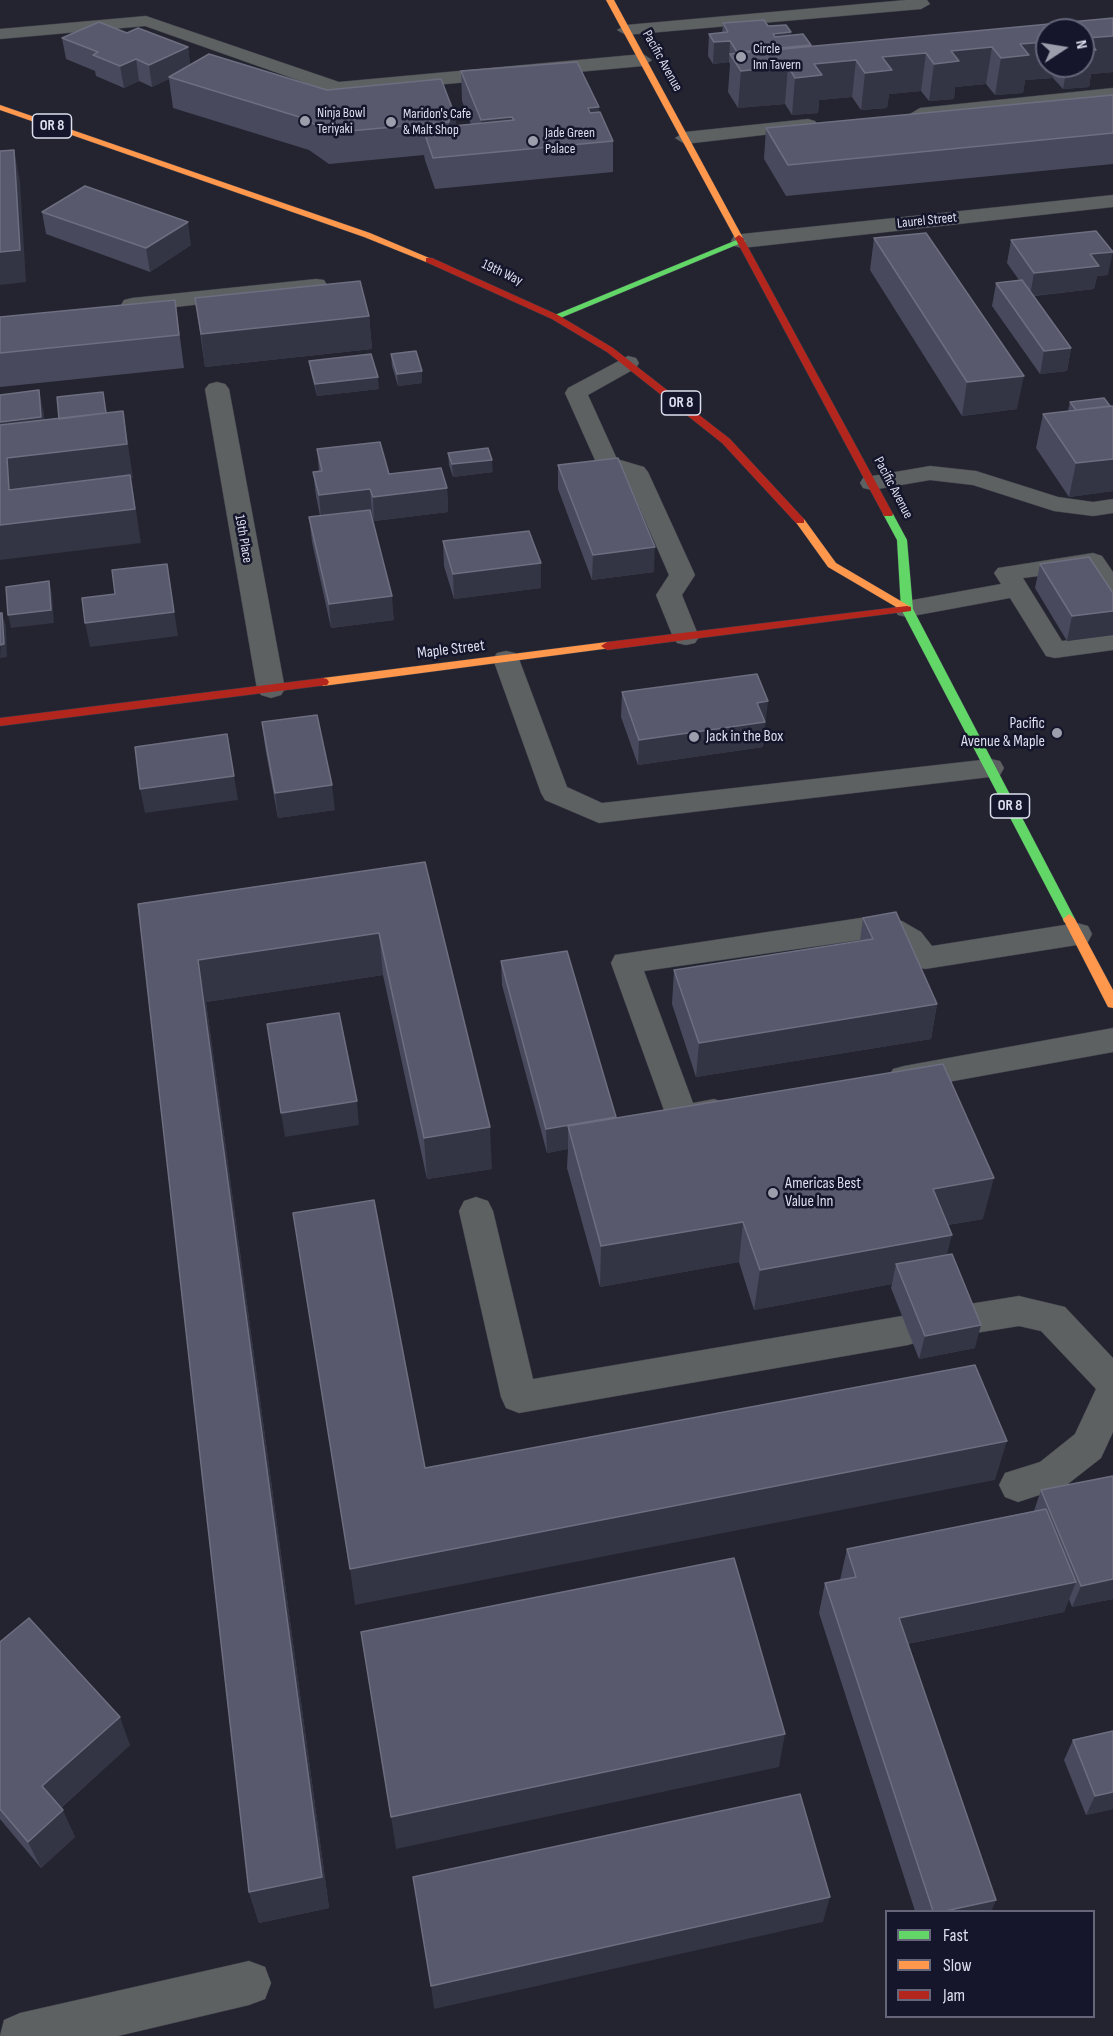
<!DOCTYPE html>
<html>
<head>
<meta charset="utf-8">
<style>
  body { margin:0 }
  #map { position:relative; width:1113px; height:2036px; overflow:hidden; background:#232430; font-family:"Sofia Sans Condensed",sans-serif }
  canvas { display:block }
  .legend { position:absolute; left:885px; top:1910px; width:210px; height:108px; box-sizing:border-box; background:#15162b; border:2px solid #656679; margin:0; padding:8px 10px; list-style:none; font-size:18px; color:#dddfee }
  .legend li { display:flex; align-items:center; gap:12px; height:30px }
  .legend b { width:30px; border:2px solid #656679 }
  .north { position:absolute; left:1035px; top:18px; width:60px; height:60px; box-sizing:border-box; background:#15162b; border:2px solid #656679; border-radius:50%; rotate:78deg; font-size:16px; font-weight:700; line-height:24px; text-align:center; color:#dddfee }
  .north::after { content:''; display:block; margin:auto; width:21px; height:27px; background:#9c9eac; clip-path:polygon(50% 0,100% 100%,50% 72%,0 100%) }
</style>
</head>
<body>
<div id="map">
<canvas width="1113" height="2036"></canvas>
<ul class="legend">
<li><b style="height:8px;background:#63d668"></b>Fast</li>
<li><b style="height:8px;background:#ff974d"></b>Slow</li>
<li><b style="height:8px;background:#b3261e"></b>Jam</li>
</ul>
<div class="north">N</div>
</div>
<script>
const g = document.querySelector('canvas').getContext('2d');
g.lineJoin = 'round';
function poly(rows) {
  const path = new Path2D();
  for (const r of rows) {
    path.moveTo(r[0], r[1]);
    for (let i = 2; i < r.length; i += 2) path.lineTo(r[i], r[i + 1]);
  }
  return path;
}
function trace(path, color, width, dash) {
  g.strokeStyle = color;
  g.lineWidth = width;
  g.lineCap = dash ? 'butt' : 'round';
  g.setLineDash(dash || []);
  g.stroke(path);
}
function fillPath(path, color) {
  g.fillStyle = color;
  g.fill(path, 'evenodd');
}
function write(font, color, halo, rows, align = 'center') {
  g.font = font + ' "Sofia Sans Condensed",sans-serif';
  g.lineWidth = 5;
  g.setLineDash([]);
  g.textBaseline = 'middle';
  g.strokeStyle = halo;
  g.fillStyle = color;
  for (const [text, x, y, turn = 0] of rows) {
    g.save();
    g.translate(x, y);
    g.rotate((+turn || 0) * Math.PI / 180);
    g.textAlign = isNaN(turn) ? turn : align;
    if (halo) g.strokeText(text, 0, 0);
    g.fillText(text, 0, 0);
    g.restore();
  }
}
const lane = poly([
  [906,0,927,0,930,4,921,9,626,35,617,30,626,25,906,0],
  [146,16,339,82,643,54,652,60,643,66,337,94,145,26,0,39,0,29,146,16],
  [1113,88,1113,100,920,120,910,114,920,108,1113,88],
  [808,119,815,121,818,125,815,129,685,144,675,138,685,132,808,119],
  [316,279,324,280,327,285,324,290,132,312,124,310,121,305,124,300,132,298,316,279],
  [628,356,636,358,639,363,636,368,588,395,617,459,644,467,648,472,695,575,682,595,699,637,695,643,686,645,677,643,673,637,656,595,669,575,626,477,599,469,565,393,568,388,628,356],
  [930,466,976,471,1058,497,1093,502,1113,499,1113,513,1093,516,1054,511,973,485,930,480,872,490,863,488,860,483,863,478,872,476,930,466],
  [1093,553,1102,556,1113,572,1113,600,1104,597,1086,570,1023,578,1062,641,1113,634,1113,650,1055,658,1046,656,1010,598,907,617,898,615,894,609,898,603,907,601,1001,584,994,573,998,568,1093,553],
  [506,651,515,653,519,659,567,787,602,803,990,759,1000,761,1004,768,1000,775,990,777,599,823,545,800,541,793,493,659,497,653,506,651],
  [867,917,902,921,921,932,932,946,1077,923,1088,926,1092,934,1088,942,1077,945,925,969,914,966,899,948,885,940,867,939,644,971,693,1103,714,1099,726,1103,730,1112,726,1121,714,1125,682,1131,670,1127,611,963,615,955,867,917],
  [1113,1028,1113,1052,904,1090,893,1087,888,1078,893,1069,904,1066,1113,1028],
  [476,1197,488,1201,493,1211,533,1379,908,1315,921,1319,926,1330,921,1341,908,1345,519,1413,506,1408,501,1397,459,1211,464,1201,476,1197],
  [1019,1296,1065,1307,1113,1358,1113,1432,1101,1458,1064,1487,1018,1502,1005,1497,999,1485,1005,1473,1040,1462,1075,1434,1096,1389,1041,1331,1019,1326,963,1335,950,1331,945,1320,950,1309,963,1305,1019,1296],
  [249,1961,265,1967,271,1983,265,1999,249,2005,118,2036,0,2036,4,2020,20,2013,249,1961]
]);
const street = poly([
  [1113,195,1113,207,742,248,734,246,731,241,734,236,742,234,1113,195],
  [217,382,225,384,229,389,285,689,281,695,271,698,261,695,257,689,205,389,209,384,217,382]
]);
const fast = poly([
  [739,239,746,241,558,319,550,317,739,239],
  [888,511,893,514,907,540,913,609,1075,919,1074,922,1064,922,1063,919,901,609,897,540,883,514,888,511]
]);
const slow = poly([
  [606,0,614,0,743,238,742,240,735,238,606,0],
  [0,105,370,233,434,260,426,262,364,237,0,110,0,105],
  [800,518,804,519,836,563,911,607,911,611,903,611,828,567,795,521,800,518],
  [607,642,613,646,611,648,323,686,317,682,323,678,607,642],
  [1069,914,1075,919,1113,990,1113,1008,1108,1007,1063,919,1069,914]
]);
const jam = poly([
  [739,235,743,238,893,514,892,516,884,516,883,514,735,238,739,235],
  [426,258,432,258,558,315,613,348,730,439,804,519,804,523,796,523,722,443,607,352,552,319,426,262,426,258],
  [907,606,911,607,911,611,607,650,601,646,607,642,907,606],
  [323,678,327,679,329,682,327,685,0,726,0,718,323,678]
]);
trace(lane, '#3e3f4a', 1);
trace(street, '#3e3f4a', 1);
trace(fast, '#3e3f4a', 1);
trace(slow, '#3e3f4a', 1);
trace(jam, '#3e3f4a', 1);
fillPath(lane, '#5e6161');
fillPath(street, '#5e6161');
fillPath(fast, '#63d668');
fillPath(slow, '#ff974d');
fillPath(jam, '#b3261e');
fillPath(poly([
  [1113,18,1113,72,1091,74,1089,87,1063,89,1053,78,1025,80,1023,93,995,95,986,84,955,87,954,99,929,101,921,91,889,94,887,108,861,110,852,97,819,100,818,113,792,115,785,104,738,108,728,92,730,64,729,62,713,64,708,56,709,34,722,33,723,23,768,26,791,32,791,35,811,47],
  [1047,30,1083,30,1083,66,1047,66],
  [127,33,188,47,190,65,327,90,441,79,456,126,471,124,462,101,461,71,599,112,613,141,613,172,435,189,425,160,424,155,329,164,309,150,173,108,169,79,152,87,139,81,124,88,96,76,95,71,66,59,62,38],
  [1113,95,1113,164,786,196,764,159,766,128],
  [42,212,191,245,150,272,46,234],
  [874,238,1017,409,962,416,870,270],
  [1011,240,1108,275,1097,276,1094,289,1034,296,1071,348,1067,371,1040,374,992,306,996,283,1019,280,1007,263],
  [195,298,369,316,372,349,205,367],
  [175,300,184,368,0,387,0,317],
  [391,354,422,383,398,386,392,366],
  [309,361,379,389,317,396,311,373],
  [1070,402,1113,406,1113,491,1069,497,1036,448,1043,414,1068,411],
  [317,449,389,474,447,488,448,512,374,521,372,513,370,513,394,620,331,628,312,542,309,517,320,516,316,496,313,472,319,471],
  [448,453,493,472,453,477,449,465],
  [558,465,654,572,592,580,558,489],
  [443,541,541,588,454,599,444,566],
  [1040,564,1113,593,1113,635,1067,641,1035,588],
  [622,692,766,726,765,726,763,747,638,765,621,717],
  [262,722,335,810,278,818,265,747],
  [425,862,492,1169,427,1179,383,975,206,1002,329,1908,259,1923,249,1892,138,904],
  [863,918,937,1004,931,1039,696,1077,672,1004,674,970,860,941],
  [501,961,616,1118,983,1219,948,1225,947,1255,975,1348,919,1359,891,1288,892,1284,754,1310,739,1262,600,1287,567,1168,568,1149,547,1153,502,985],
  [1113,1476,1113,1599,1072,1607,1069,1599,1064,1612,907,1644,996,1900,991,1911,915,1911,819,1613,825,1583,840,1580,847,1549,1034,1511,1041,1490],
  [0,1642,130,1745,61,1808,75,1837,41,1868,0,1819],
  [1073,1740,1113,1809,1086,1815,1064,1760]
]), '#49495d');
fillPath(poly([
  [791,32,790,47,811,45,809,67,788,66,785,104,738,108,741,71,737,64,737,52,773,34],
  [1113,36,1113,72,1091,74,1089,87,1063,89,1067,66,1083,66,1083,51,1086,38],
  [730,41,729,62,713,64,714,42],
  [1047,42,1047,66,1055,66,1053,78,1025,80,1023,93,995,95,1001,58,1020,44],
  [188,47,191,69,169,77,169,79,152,87,149,65],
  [992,47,986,84,955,87,954,99,929,101,934,64,951,51],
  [926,53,921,91,889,94,887,108,861,110,865,73,882,57],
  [136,59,139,81,124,88,120,66],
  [856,60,852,97,819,100,818,113,792,115,795,78,814,64],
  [599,107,599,138,588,108],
  [512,117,512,148,481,151,481,120],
  [449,118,456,118,457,149,450,149],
  [14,150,20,181,26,282,0,285,0,252],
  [188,222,191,245,150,272,146,248],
  [1113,252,1108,275,1097,276,1094,289,1030,296,1034,273,1090,254],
  [369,316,372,349,205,367,201,334],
  [1071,348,1067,371,1040,374,1044,351],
  [422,371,422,383,398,386,397,374],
  [1024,376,1017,409,962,416,967,382],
  [378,377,379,389,317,396,315,384],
  [39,390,44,414,46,441,0,446,0,422],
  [123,411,133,478,131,478,141,543,0,560,0,525,9,490,7,458],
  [1113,459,1113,491,1069,497,1076,463],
  [492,460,493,472,453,477,452,464],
  [447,488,448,512,374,521,373,497],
  [370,489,372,513,321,519,319,495],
  [655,547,654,572,592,580,593,555],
  [541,563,541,588,454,599,453,574],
  [167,564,178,636,90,647,85,623],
  [49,581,52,594,54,623,11,628,8,615],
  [392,596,394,620,331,628,329,604],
  [1113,611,1113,635,1067,641,1072,616],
  [2,613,6,626,7,657,0,658],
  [768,701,763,747,638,765,639,740,757,703],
  [234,776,238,800,145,813,140,789],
  [332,785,335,810,278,818,275,793],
  [379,933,383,975,206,1002,329,1908,259,1923,249,1892,198,960],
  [937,1004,931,1039,696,1077,699,1043],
  [357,1101,359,1125,285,1137,281,1113],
  [616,1117,616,1141,568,1126,568,1149,547,1153,546,1129],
  [490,1127,492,1169,427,1179,424,1138],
  [994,1178,983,1219,923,1229,933,1189],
  [743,1222,739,1262,600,1287,601,1246],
  [952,1235,942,1275,896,1264,892,1284,754,1310,760,1270],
  [981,1325,975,1348,919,1359,925,1336],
  [1007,1441,995,1480,355,1605,350,1569],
  [1113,1579,1113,1599,1072,1607,1081,1586],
  [1076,1582,1064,1612,891,1647,899,1618],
  [120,1717,130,1745,55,1813,42,1786],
  [785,1734,779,1767,396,1849,391,1817],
  [1113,1792,1113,1809,1086,1815,1095,1796],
  [63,1810,75,1837,41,1868,28,1842],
  [830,1897,823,1922,434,2009,431,1986],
  [996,1900,991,1911,945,1911]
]), '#333444');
const building = poly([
  [1113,18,1113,36,1086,38,1096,50,1083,51,1083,30,1047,30,1047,42,1020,44,1029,55,1001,58,992,47,951,51,959,61,934,64,926,53,882,57,892,70,865,73,856,60,814,64,822,75,795,78,788,66,741,71,730,54,1113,18],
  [764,20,768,26,786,25,791,32,773,34,775,37,803,34,811,45,737,52,730,41,714,42,709,34,728,32,723,23,764,20],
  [99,22,127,33,138,28,188,47,149,65,136,59,120,66,93,55,98,52,62,38,99,22],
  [209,54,327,90,441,79,456,118,449,118,449,122,327,133,306,119,169,77,209,54],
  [577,62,599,107,588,108,590,113,600,112,613,141,433,158,423,129,514,120,512,117,481,120,461,71,577,62],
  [1113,95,1113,133,788,165,766,128,1113,95],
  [14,150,20,250,0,252,0,151,14,150],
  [85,186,188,222,146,248,42,212,85,186],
  [1096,231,1113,252,1090,254,1099,266,1034,273,1011,240,1096,231],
  [926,233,1024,376,967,382,874,238,926,233],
  [1022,280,1071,348,1044,351,996,283,1022,280],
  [360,281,369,316,201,334,195,298,360,281],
  [175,300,179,335,0,353,0,317,175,300],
  [416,351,422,371,397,374,391,354,416,351],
  [371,354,378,377,315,384,309,361,371,354],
  [39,390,41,417,0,422,0,395,39,390],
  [103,392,106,413,59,419,57,397,103,392],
  [1104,398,1110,406,1076,410,1070,402,1104,398],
  [1113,406,1113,459,1076,463,1043,414,1113,406],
  [123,411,127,444,7,458,9,490,130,475,135,509,0,525,0,425,123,411],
  [380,442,389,474,441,468,447,488,373,497,370,489,319,495,313,472,322,471,317,449,380,442],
  [488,448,492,460,452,464,448,453,488,448],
  [618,458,655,547,593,555,558,465,618,458],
  [370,510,392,596,329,604,309,517,370,510],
  [529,531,541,563,453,574,443,541,529,531],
  [1089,557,1113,593,1113,611,1072,616,1040,564,1089,557],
  [167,564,174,612,85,623,82,598,115,594,112,570,167,564],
  [49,581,51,610,8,615,6,587,49,581],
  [0,613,2,613,4,644,0,645,0,613],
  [757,674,768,701,757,703,765,722,639,740,622,692,757,674],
  [317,715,332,785,275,793,262,722,317,715],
  [227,734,234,776,140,789,135,747,227,734],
  [425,862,490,1127,424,1138,379,933,198,960,322,1877,249,1892,138,904,425,862],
  [896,912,937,1004,699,1043,674,970,873,939,863,918,896,912],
  [567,951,616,1117,546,1129,501,961,567,951],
  [339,1013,357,1101,281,1113,267,1024,339,1013],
  [943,1064,994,1178,933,1189,952,1235,760,1270,743,1222,601,1246,568,1126,943,1064],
  [374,1200,425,1468,975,1365,1007,1441,350,1569,293,1213,374,1200],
  [952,1254,981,1325,925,1336,896,1264,952,1254],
  [1113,1476,1113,1579,1081,1586,1041,1490,1113,1476],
  [1046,1509,1076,1582,899,1618,996,1900,945,1911,933,1911,825,1583,856,1577,847,1549,1046,1509],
  [734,1558,785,1734,391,1817,361,1632,734,1558],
  [29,1618,120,1717,42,1786,63,1810,28,1842,0,1809,0,1642,29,1618],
  [1113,1731,1113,1792,1095,1796,1073,1740,1113,1731],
  [800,1794,830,1897,431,1986,413,1877,800,1794]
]);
fillPath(building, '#59596d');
trace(building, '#6e6e81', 1.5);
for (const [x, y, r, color] of [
  [741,57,6,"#9c9eac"],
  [305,121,6,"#9c9eac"],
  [391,122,6,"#9c9eac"],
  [533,141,6,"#9c9eac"],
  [1057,733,6,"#9c9eac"],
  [694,737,6,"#9c9eac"],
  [773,1193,6,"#9c9eac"]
]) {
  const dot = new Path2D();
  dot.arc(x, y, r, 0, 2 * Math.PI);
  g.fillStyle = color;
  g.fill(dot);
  trace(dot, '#15162b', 2);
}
write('14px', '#dddfee', '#15162b', [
  ["Circle",753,49],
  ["Inn Tavern",753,65],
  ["Ninja Bowl",317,113],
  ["Teriyaki",317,129],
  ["Maridon's Cafe",403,114],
  ["& Malt Shop",403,130],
  ["Jade Green",545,133],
  ["Palace",545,149]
], 'left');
write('14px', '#dddfee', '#15162b', [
  ["Pacific Avenue",662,61,61],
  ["Laurel Street",927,221,-6],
  ["19th Way",502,273,25],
  ["Pacific Avenue",893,488,62],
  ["19th Place",243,539,80]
]);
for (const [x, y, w] of [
  [52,126,39],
  [681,403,39],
  [1010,806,39]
]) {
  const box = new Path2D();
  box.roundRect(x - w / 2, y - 12, w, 24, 4.5);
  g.fillStyle = '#15162b';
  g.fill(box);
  trace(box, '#dddfee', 1.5);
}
write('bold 15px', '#dddfee', null, [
  ["OR 8",52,126],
  ["OR 8",681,403],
  ["OR 8",1010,806]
]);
write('16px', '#dddfee', '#15162b', [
  ["Maple Street",451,650,-7]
]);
write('16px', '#dddfee', '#15162b', [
  ["Pacific",1045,724,"right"],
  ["Avenue & Maple",1045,742,"right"],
  ["Jack in the Box",706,737],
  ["Americas Best",785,1184],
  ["Value Inn",785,1202]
], 'left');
</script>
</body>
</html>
